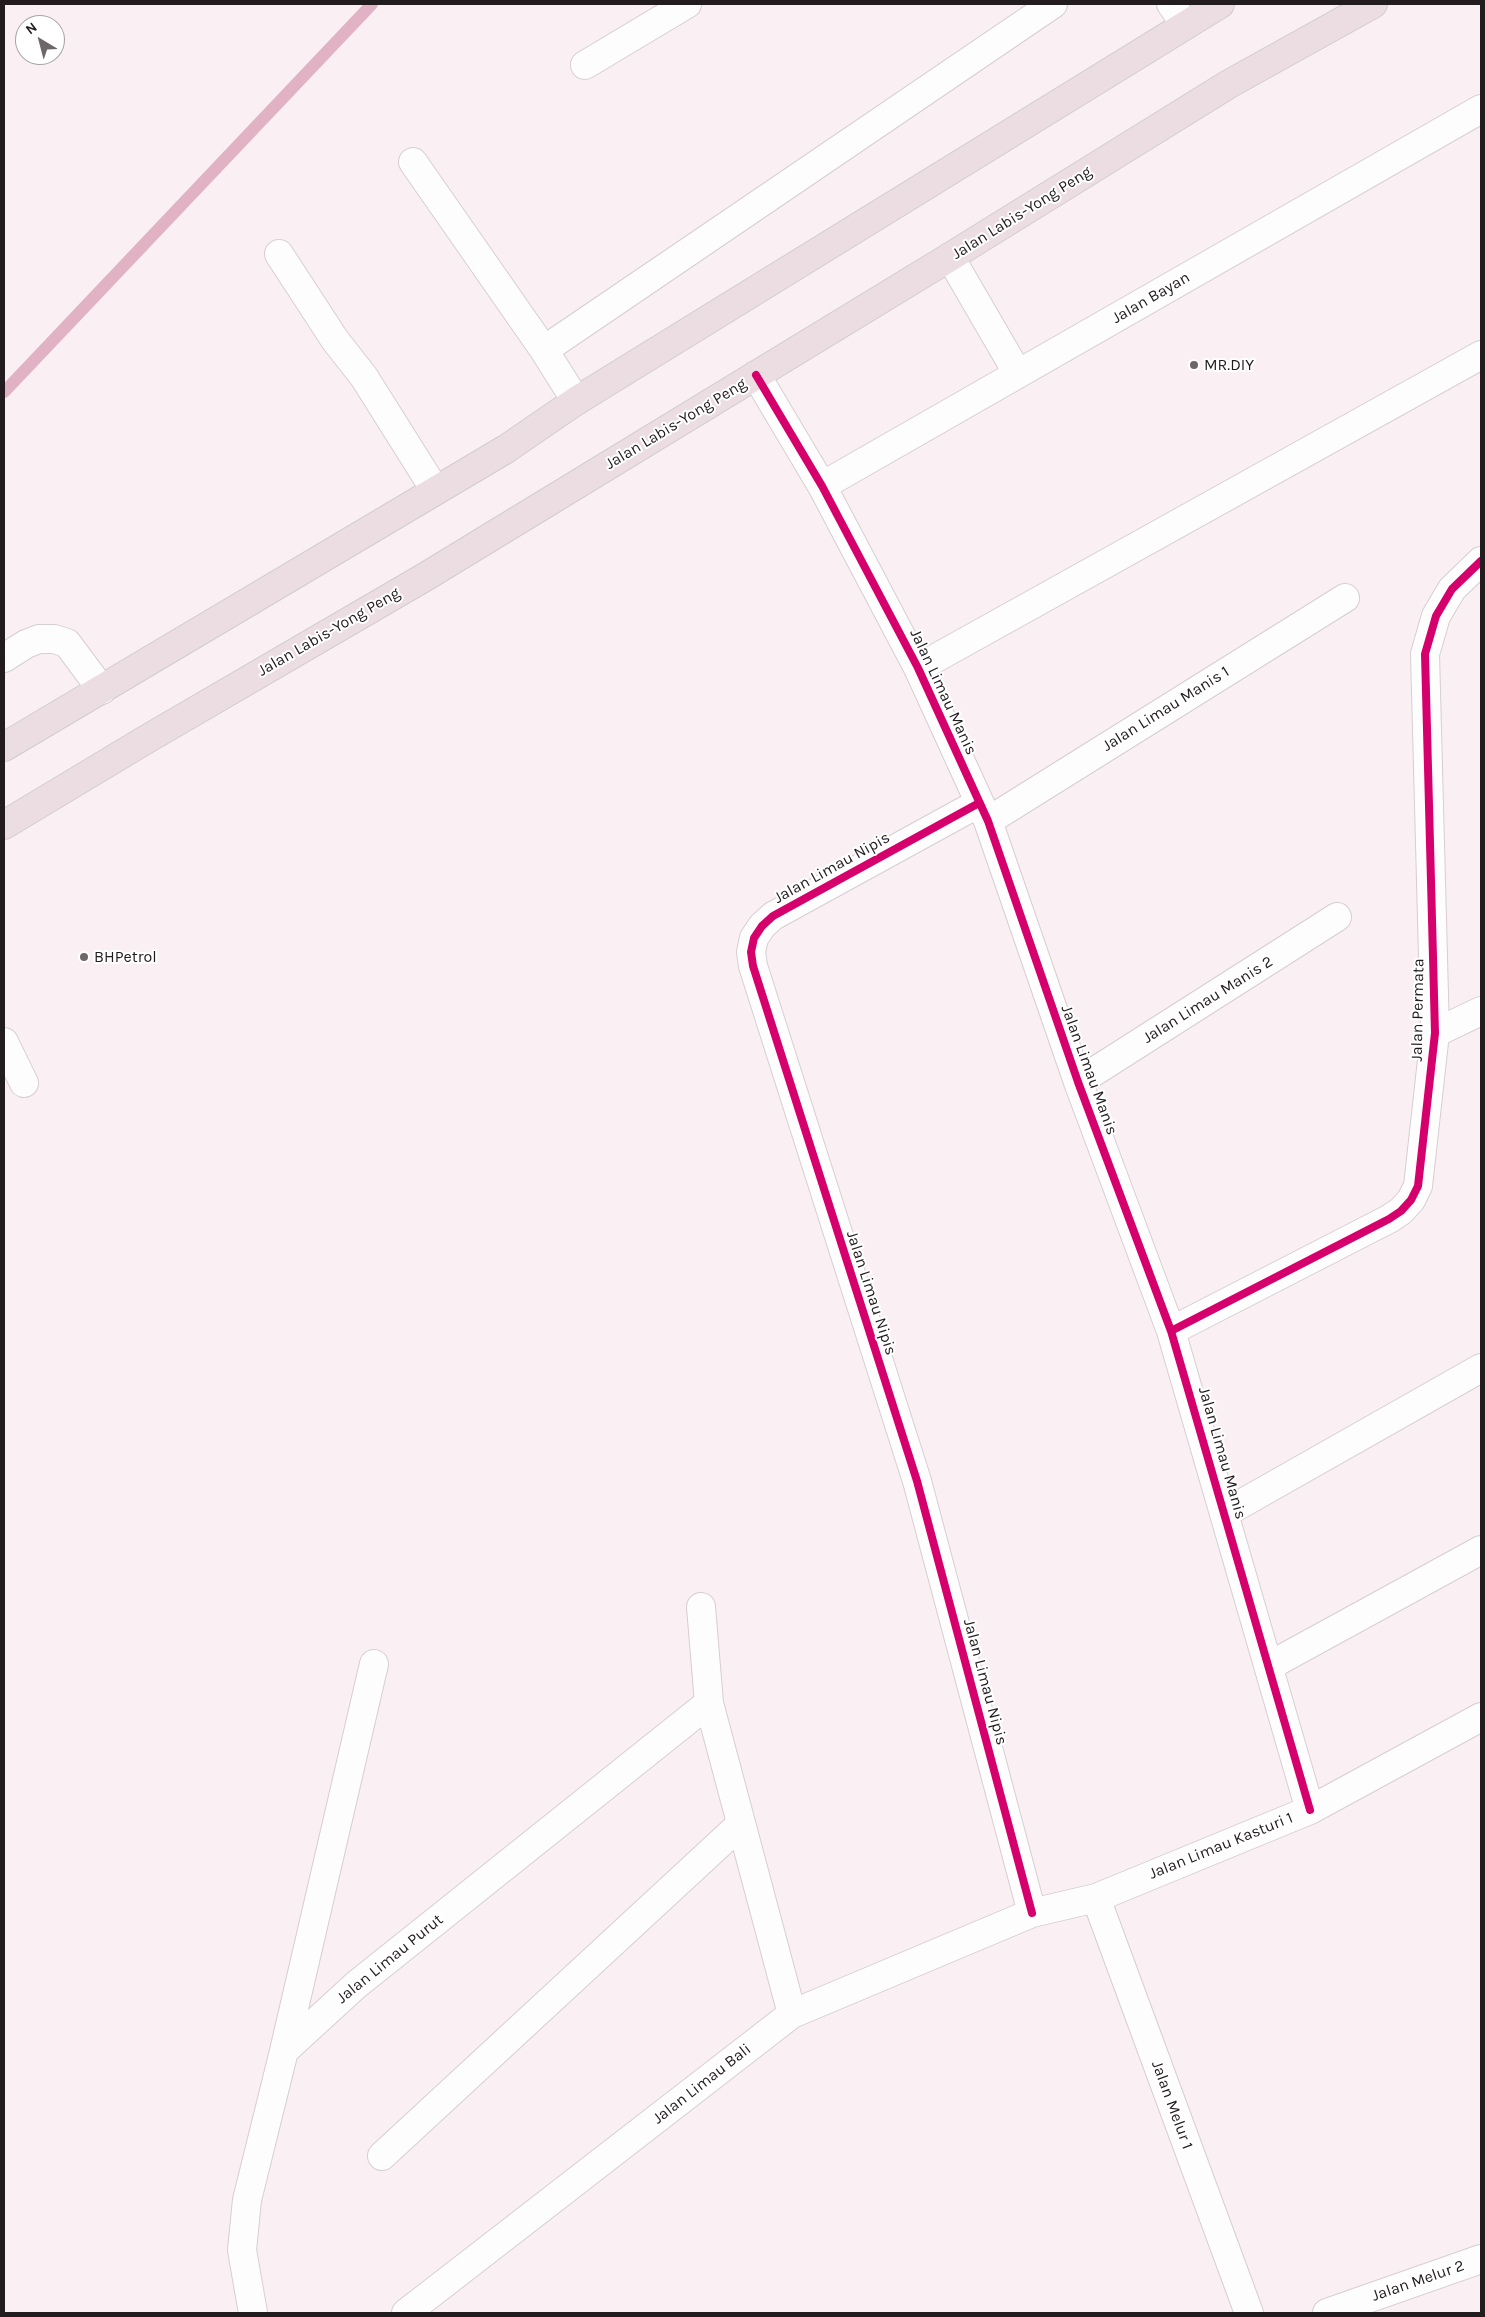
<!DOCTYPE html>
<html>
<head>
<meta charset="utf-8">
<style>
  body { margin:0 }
  #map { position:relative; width:1485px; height:2317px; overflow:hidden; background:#faf0f3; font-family:Karla,sans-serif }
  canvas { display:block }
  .frame { position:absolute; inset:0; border:5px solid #231c1e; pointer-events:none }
  .north { position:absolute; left:15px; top:15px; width:50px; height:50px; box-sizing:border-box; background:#fff; border:1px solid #a7a4a5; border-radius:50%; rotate:323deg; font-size:14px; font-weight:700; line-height:20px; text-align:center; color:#231c1e }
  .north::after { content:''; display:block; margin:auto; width:18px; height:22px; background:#6e6669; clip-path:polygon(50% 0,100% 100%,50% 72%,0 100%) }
</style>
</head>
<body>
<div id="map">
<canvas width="1485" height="2317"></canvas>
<div class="frame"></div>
<div class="north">N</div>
</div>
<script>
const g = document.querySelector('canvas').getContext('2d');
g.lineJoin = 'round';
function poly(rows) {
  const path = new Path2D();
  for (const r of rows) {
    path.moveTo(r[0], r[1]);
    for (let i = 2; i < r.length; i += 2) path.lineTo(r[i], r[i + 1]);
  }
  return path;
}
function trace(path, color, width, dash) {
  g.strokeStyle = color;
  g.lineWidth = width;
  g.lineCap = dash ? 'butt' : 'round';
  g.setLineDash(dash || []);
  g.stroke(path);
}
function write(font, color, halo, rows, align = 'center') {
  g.font = font + ' Karla,sans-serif';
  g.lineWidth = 4;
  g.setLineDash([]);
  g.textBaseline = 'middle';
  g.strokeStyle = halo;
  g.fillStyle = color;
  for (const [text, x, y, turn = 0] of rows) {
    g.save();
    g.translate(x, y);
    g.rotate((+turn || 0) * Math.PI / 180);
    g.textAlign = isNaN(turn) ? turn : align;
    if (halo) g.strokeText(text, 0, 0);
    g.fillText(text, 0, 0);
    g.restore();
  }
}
trace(poly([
  [4,392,372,4]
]), '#e1b2c3', 12);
const minor = poly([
  [1171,4,1185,24],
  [585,65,687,4],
  [413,162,544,350,576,401],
  [279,254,335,340,364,377,435,490],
  [950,257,1018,374],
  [544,350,1053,4],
  [756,375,822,486,918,668,988,821,1078,1082,1171,1331,1310,1810],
  [822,486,1481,109],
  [4,658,26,644,39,639,54,639,67,643,102,690],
  [918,668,1481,355],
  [979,803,773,916,762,926,754,938,751,952,753,966,917,1481,1032,1913],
  [988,821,1345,598],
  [1435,1033,1481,1011],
  [4,1042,24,1083],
  [1078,1082,1337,917],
  [1171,1331,1389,1219,1401,1211,1411,1200,1418,1186,1435,1033,1425,654,1436,616,1452,589,1481,561],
  [1225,1513,1481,1368],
  [701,1607,709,1703,792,2014],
  [1269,1666,1481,1550],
  [1096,1898,1249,2313],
  [284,2051,374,1664],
  [382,2156,741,1824],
  [253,2313,242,2250,247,2200,284,2051,356,1985,709,1703],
  [406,2313,792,2014,1032,1913,1096,1898,1310,1810,1481,1717],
  [1327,2313,1481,2259]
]);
const highway = poly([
  [4,747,506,449,576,401,1220,4],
  [4,825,147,739,425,577,950,257,1229,84,1373,4]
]);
trace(minor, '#d6ced0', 30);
trace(highway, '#d1ccce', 30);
trace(minor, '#fefdfd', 28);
trace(highway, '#ecdde3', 28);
trace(poly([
  [756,375,822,486,918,668,988,821,1078,1082,1171,1331,1310,1810],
  [979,803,773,916,762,926,754,938,751,952,753,966,917,1481,1032,1913],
  [1171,1331,1389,1219,1401,1211,1411,1200,1418,1186,1435,1033,1425,654,1436,616,1452,589,1481,561]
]), '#d6006c', 8);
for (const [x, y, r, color] of [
  [1194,365,5,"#6e6669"],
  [84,957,5,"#6e6669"]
]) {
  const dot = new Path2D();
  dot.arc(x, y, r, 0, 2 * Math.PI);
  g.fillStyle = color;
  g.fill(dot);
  trace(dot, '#fff', 2);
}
write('16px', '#231c1e', '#fff', [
  ["Jalan Labis-Yong Peng",1022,213,-32],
  ["Jalan Bayan",1151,298,-30],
  ["Jalan Labis-Yong Peng",676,424,-31],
  ["Jalan Labis-Yong Peng",329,632,-30],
  ["Jalan Limau Manis",943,692,65],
  ["Jalan Limau Manis 1",1166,709,-32],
  ["Jalan Limau Nipis",832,868,-29],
  ["Jalan Limau Manis 2",1208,1000,-32],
  ["Jalan Permata",1418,1010,-89],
  ["Jalan Limau Manis",1089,1070,70],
  ["Jalan Limau Nipis",871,1293,72],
  ["Jalan Limau Manis",1222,1453,74],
  ["Jalan Limau Nipis",985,1682,75],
  ["Jalan Limau Kasturi 1",1221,1846,-22],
  ["Jalan Limau Purut",390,1959,-39],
  ["Jalan Limau Bali",702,2084,-38],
  ["Jalan Melur 1",1172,2105,70],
  ["Jalan Melur 2",1418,2281,-19]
]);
write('16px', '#231c1e', '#fff', [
  ["MR.DIY",1204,365],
  ["BHPetrol",94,957]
], 'left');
</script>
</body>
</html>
